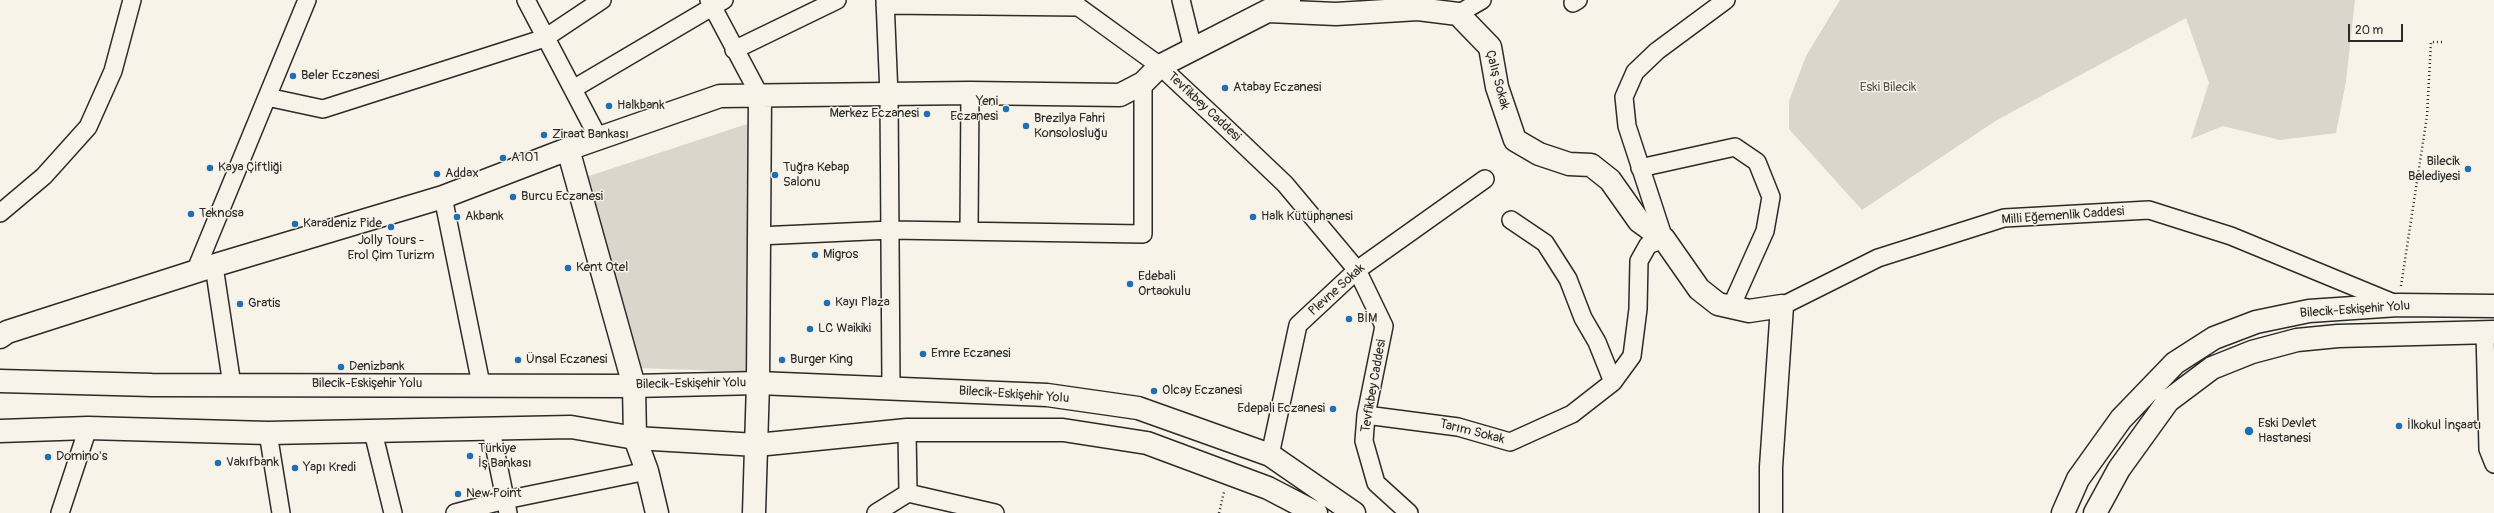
<!DOCTYPE html>
<html>
<head>
<meta charset="utf-8">
<style>
  body { margin:0 }
  #map { position:relative; width:2494px; height:513px; overflow:hidden; background:#f7f3e8; font-family:Pangolin,sans-serif }
  canvas { display:block }
  .scale { position:absolute; left:2348px; top:24px; width:55px; height:18px; box-sizing:border-box; border:2px solid #2b2b2b; border-top:0; padding-left:5px; font-size:12px; line-height:14px; white-space:nowrap; color:#2b2b2b; -webkit-text-stroke:3px #f7f3e8; paint-order:stroke }
</style>
</head>
<body>
<div id="map">
<canvas width="2494" height="513"></canvas>
<div class="scale">20 m</div>
</div>
<script>
const g = document.querySelector('canvas').getContext('2d');
g.lineJoin = 'round';
function fillPath(path, color) {
  g.fillStyle = color;
  g.fill(path, 'evenodd');
}
function poly(rows) {
  const path = new Path2D();
  for (const r of rows) {
    path.moveTo(r[0], r[1]);
    for (let i = 2; i < r.length; i += 2) path.lineTo(r[i], r[i + 1]);
  }
  return path;
}
function trace(path, color, width, dash) {
  g.strokeStyle = color;
  g.lineWidth = width;
  g.lineCap = dash ? 'butt' : 'round';
  g.setLineDash(dash || []);
  g.stroke(path);
}
function write(font, color, halo, rows, align = 'center') {
  g.font = font + ' Pangolin,sans-serif';
  g.lineWidth = 3;
  g.setLineDash([]);
  g.textBaseline = 'middle';
  g.strokeStyle = halo;
  g.fillStyle = color;
  for (const [text, x, y, turn = 0] of rows) {
    g.save();
    g.translate(x, y);
    g.rotate((+turn || 0) * Math.PI / 180);
    g.textAlign = isNaN(turn) ? turn : align;
    if (halo) g.strokeText(text, 0, 0);
    g.fillText(text, 0, 0);
    g.restore();
  }
}
fillPath(poly([
  [1840,0,2355,0,2346,81,2336,133,2280,140,2223,126,2191,139,2209,83,2186,18,1997,120,1862,210,1789,129,1789,101,1806,56],
  [750,123,754,372,638,368,583,178]
]), '#dad6cc');
const street = poly([
  [526,0,599,139],
  [709,0,760,96],
  [885,0,889,95,891,387],
  [1069,0,1160,66,1222,124,1285,184,1357,270,1384,326,1366,415,1364,441,1376,483,1409,513],
  [1181,0,1193,49],
  [1573,3,1578,0],
  [885,5,1079,7],
  [1458,14,1482,0],
  [734,50,837,0],
  [573,89,724,0],
  [267,97,323,109,545,38,602,0],
  [1640,168,1735,147,1757,162,1771,197,1765,231,1731,307],
  [443,197,481,384],
  [0,213,44,176,88,127,113,71,132,0],
  [1511,220,1545,243,1568,279,1583,318,1597,342,1613,382],
  [969,231,970,93],
  [758,236,891,230,1143,234,1143,83],
  [214,266,232,385],
  [195,272,307,0],
  [1782,306,1878,258,2004,218,2149,210,2231,236,2396,304],
  [2485,332,2488,449,2494,464],
  [1366,415,1458,427,1510,442,1572,414,1613,382,1632,356,1638,309,1639,261,1648,245,1664,239,1627,126,1624,97,1635,72,1657,51,1726,0],
  [491,430,508,513],
  [907,430,908,493],
  [373,432,393,513],
  [268,433,281,513],
  [1270,455,1298,325,1357,270,1485,179],
  [60,513,88,428],
  [455,513,505,500,647,471],
  [876,513,908,493,995,513]
]);
const secondary = poly([
  [1268,11,1336,14,1418,9,1458,14,1490,47,1497,87,1515,140,1539,154,1569,164,1591,165,1610,180,1639,221,1664,239,1699,289,1718,304,1749,311,1782,306,1771,467,1771,513],
  [568,149,634,386,635,438,647,471,657,513],
  [0,337,7,332,219,264,443,197,568,149,720,96,970,93,1120,95,1143,83,1160,66,1289,0],
  [754,513,758,383,760,96]
]);
const primary = poly([
  [0,381,152,385,634,386,758,383,1047,395,1138,408,1270,455,1354,513],
  [0,431,88,428,268,433,571,427,635,438,757,445,907,430,1063,430,1147,443,1268,488,1316,513],
  [2063,513,2078,479,2121,419,2175,363,2214,338,2256,322,2309,311,2398,305,2494,306],
  [2095,513,2119,469,2168,401,2212,368,2252,352,2297,340,2338,336,2494,332]
]);
trace(street, '#2b2b2b', 20);
trace(secondary, '#2b2b2b', 25);
trace(primary, '#2b2b2b', 25);
trace(poly([
  [2401,286,2427,116,2431,42,2442,42],
  [1219,513,1224,492]
]), '#2b2b2b', 2.5, [1, 3]);
trace(street, '#f7f3e8', 17);
trace(secondary, '#f7f3e8', 22);
trace(primary, '#f7f3e8', 22);
for (const [x, y, r, color] of [
  [293,76,4,"#1f6fb2"],
  [1225,88,4,"#1f6fb2"],
  [609,106,4,"#1f6fb2"],
  [1006,109,4,"#1f6fb2"],
  [927,114,4,"#1f6fb2"],
  [1026,126,4,"#1f6fb2"],
  [544,135,4,"#1f6fb2"],
  [503,158,4,"#1f6fb2"],
  [210,168,4,"#1f6fb2"],
  [2468,169,4,"#1f6fb2"],
  [437,174,4,"#1f6fb2"],
  [775,175,4,"#1f6fb2"],
  [513,197,4,"#1f6fb2"],
  [191,214,4,"#1f6fb2"],
  [457,217,4,"#1f6fb2"],
  [1253,217,4,"#1f6fb2"],
  [295,224,4,"#1f6fb2"],
  [391,227,4,"#1f6fb2"],
  [815,255,4,"#1f6fb2"],
  [568,268,4,"#1f6fb2"],
  [1130,284,4,"#1f6fb2"],
  [827,303,4,"#1f6fb2"],
  [240,304,4,"#1f6fb2"],
  [1349,319,4,"#1f6fb2"],
  [810,329,4,"#1f6fb2"],
  [923,354,4,"#1f6fb2"],
  [518,360,4,"#1f6fb2"],
  [782,360,4,"#1f6fb2"],
  [341,367,4,"#1f6fb2"],
  [1154,391,4,"#1f6fb2"],
  [1333,409,4,"#1f6fb2"],
  [2399,426,4,"#1f6fb2"],
  [2249,431,5,"#1f6fb2"],
  [470,456,4,"#1f6fb2"],
  [48,457,4,"#1f6fb2"],
  [218,463,4,"#1f6fb2"],
  [295,468,4,"#1f6fb2"],
  [458,494,4,"#1f6fb2"]
]) {
  const dot = new Path2D();
  dot.arc(x, y, r, 0, 2 * Math.PI);
  g.fillStyle = color;
  g.fill(dot);
  trace(dot, '#f7f3e8', 1.5);
}
write('13px', '#2b2b2b', '#f7f3e8', [
  ["Beler Eczanesi",301,76],
  ["Atabay Eczanesi",1233,88],
  ["Yeni",998,102,"right"],
  ["Eczanesi",998,117,"right"],
  ["Halkbank",617,106],
  ["Merkez Eczanesi",919,114,"right"],
  ["Brezilya Fahri",1034,119],
  ["Konsolosluğu",1034,134],
  ["Ziraat Bankası",552,135],
  ["A101",511,158],
  ["Bilecik",2460,162,"right"],
  ["Belediyesi",2460,177,"right"],
  ["Kaya Çiftliği",218,168],
  ["Tuğra Kebap",783,168],
  ["Salonu",783,183],
  ["Addax",445,174],
  ["Burcu Eczanesi",521,197],
  ["Teknosa",199,214],
  ["Akbank",465,217],
  ["Halk Kütüphanesi",1261,217],
  ["Karadeniz Pide",303,224],
  ["Jolly Tours -",391,241,"center"],
  ["Erol Çim Turizm",391,256,"center"],
  ["Migros",823,255],
  ["Kent Otel",576,268],
  ["Edebali",1138,277],
  ["Ortaokulu",1138,292],
  ["Kayı Plaza",835,303],
  ["Gratis",248,304],
  ["BİM",1357,319],
  ["LC Waikiki",818,329],
  ["Emre Eczanesi",931,354],
  ["Ünsal Eczanesi",526,360],
  ["Burger King",790,360],
  ["Denizbank",349,367],
  ["Olcay Eczanesi",1162,391],
  ["Edepali Eczanesi",1325,409,"right"],
  ["Eski Devlet",2258,424],
  ["Hastanesi",2258,439],
  ["İlkokul İnşaatı",2407,426],
  ["Türkiye",478,449],
  ["İş Bankası",478,464],
  ["Domino's",56,457],
  ["Vakıfbank",226,463],
  ["Yapı Kredi",303,468],
  ["New Point",466,494]
], 'left');
write('13px', '#2b2b2b', '#f7f3e8', [
  ["Çalış Sokak",1497,80,75],
  ["Tevfikbey Caddesi",1204,107,43],
  ["Milli Eğemenlik Caddesi",2063,216,-4],
  ["Plevne Sokak",1337,290,-42],
  ["Bilecik-Eskişehir Yolu",2355,310,-4],
  ["Bilecik-Eskişehir Yolu",367,384],
  ["Bilecik-Eskişehir Yolu",691,384,-1],
  ["Tevfikbey Caddesi",1374,386,-80],
  ["Bilecik-Eskişehir Yolu",1014,395,4],
  ["Tarım Sokak",1472,432,14]
]);
write('13px', '#575653', '#f7f3e8', [
  ["Eski Bilecik",1888,88]
]);
</script>
</body>
</html>
